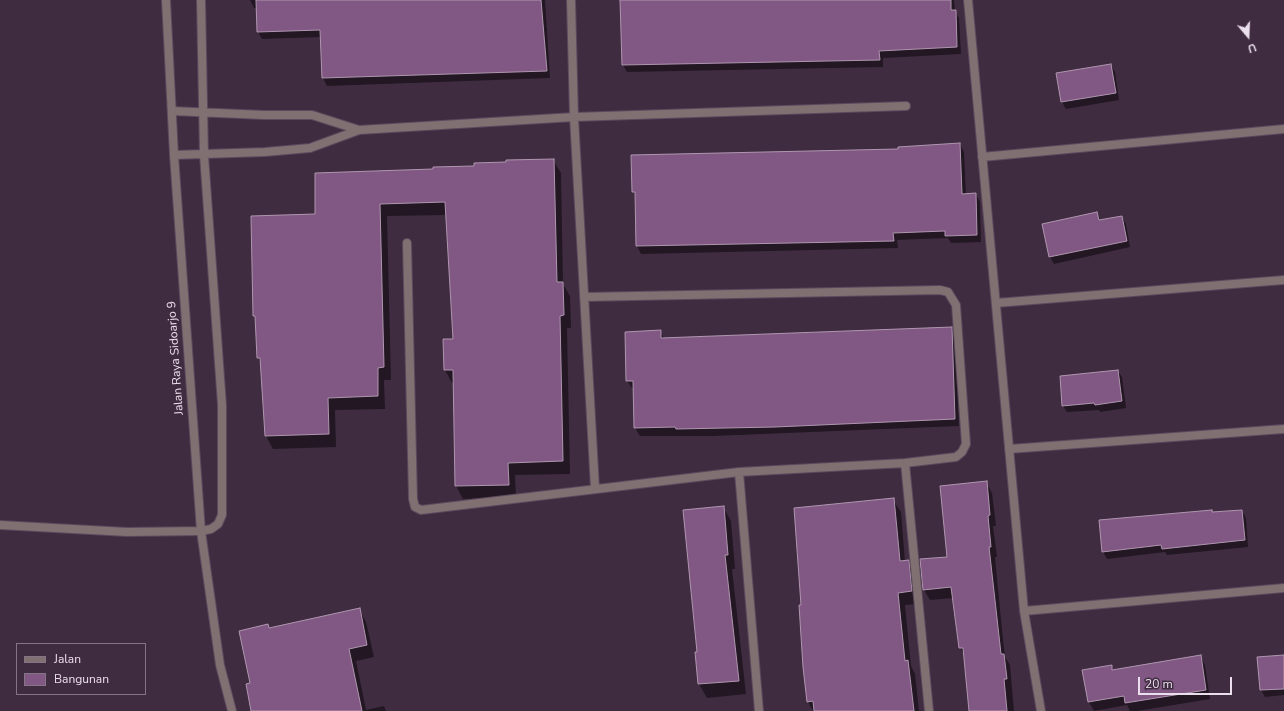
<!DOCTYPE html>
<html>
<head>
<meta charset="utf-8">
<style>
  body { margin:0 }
  #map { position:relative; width:1284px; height:711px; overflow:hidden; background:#402c41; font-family:"Nunito Sans",sans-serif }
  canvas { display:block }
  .legend { position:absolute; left:16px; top:643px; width:130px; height:52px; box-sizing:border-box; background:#402c41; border:1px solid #857486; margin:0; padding:5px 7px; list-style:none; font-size:12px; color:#ecdfed }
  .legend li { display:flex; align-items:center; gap:8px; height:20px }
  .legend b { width:20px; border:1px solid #857486 }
  .north { position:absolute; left:1228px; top:16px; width:40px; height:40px; -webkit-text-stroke:3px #402c41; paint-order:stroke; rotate:161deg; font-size:11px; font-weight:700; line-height:16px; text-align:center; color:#ecdfed }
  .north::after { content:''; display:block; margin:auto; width:14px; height:18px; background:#ecdfed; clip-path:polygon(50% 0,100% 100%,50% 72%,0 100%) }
  .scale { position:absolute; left:1138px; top:677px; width:94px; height:18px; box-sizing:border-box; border:2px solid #ecdfed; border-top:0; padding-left:5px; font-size:12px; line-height:14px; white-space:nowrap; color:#ecdfed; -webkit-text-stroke:3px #402c41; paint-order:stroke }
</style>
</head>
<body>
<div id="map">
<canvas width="1284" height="711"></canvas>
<ul class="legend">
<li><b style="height:5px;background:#807072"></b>Jalan</li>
<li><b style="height:11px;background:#815883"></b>Bangunan</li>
</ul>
<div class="north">U</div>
<div class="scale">20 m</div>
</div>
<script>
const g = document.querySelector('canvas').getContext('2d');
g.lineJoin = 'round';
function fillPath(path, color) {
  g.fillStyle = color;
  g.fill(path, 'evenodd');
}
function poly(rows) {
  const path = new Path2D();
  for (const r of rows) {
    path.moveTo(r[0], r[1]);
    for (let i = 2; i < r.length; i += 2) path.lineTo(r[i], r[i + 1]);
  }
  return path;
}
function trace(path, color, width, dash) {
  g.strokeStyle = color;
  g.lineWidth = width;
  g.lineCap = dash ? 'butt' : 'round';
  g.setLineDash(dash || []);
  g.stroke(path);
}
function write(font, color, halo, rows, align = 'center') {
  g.font = font + ' "Nunito Sans",sans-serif';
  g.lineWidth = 3.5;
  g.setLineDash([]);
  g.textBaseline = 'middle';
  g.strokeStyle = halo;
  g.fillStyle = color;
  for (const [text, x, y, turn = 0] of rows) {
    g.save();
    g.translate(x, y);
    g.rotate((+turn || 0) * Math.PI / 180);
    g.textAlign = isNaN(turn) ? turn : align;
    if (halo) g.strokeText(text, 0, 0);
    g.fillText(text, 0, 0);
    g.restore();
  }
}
fillPath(poly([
  [250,0,545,0,550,78,327,86,323,78,321,37,262,39,258,32,257,8,254,8],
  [620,0,954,0,955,11,959,18,961,54,883,58,883,67,627,72,623,65],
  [1111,65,1115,72,1119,100,1066,109,1062,102,1057,74],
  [960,144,964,152,966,195,976,194,980,202,981,242,951,243,948,238,897,240,898,248,641,254,637,246,636,196,633,191,899,150],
  [553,160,561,173,563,284,570,296,571,328,567,328,570,474,515,475,516,497,463,499,456,486,454,383,452,383,445,370,454,340,447,215,387,216,391,380,384,380,385,409,335,410,336,447,273,449,266,436,262,366,258,358,256,320,254,316,316,215,434,170],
  [1097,213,1101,220,1122,217,1126,224,1130,247,1054,264,1050,257,1043,224],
  [952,329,956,336,959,426,713,436,640,436,635,428,634,388,632,388,627,381,660,332,665,339],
  [1118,371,1122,377,1126,408,1100,412,1099,410,1067,412,1063,406],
  [986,482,992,493,996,526,993,526,997,557,995,557,1002,630,1005,657,1010,665,1014,711,971,711,965,656,960,648,953,598,930,600,924,590,948,558],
  [893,500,901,512,905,562,908,561,916,574,918,604,905,605,911,666,915,674,919,711,813,711,808,702,802,606],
  [723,507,731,521,735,569,732,569,746,694,707,698,699,684,696,653,698,653],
  [1242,511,1246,518,1248,547,1167,555,1165,552,1107,559,1103,552,1212,512,1213,513],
  [359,609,366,622,374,657,356,661,366,710,384,706,386,711,253,711,252,684,269,629],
  [1200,656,1205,665,1210,699,1137,711,1130,711,1127,705,1094,711,1089,702,1084,670,1111,666,1114,671],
  [1284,656,1284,695,1265,697,1261,690]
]), '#0007');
const building = poly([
  [256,0,541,0,547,71,322,78,320,30,257,32,256,0],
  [620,0,951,0,951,10,956,10,957,47,879,51,880,60,622,65,620,0],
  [1111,64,1116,93,1061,102,1056,73,1111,64],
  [960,143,962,194,976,193,977,235,945,236,945,231,893,233,894,241,636,246,635,192,632,192,631,155,898,149,898,147,960,143],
  [554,159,557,282,563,282,564,315,560,316,563,461,508,463,509,485,455,486,453,370,444,370,443,339,453,339,445,202,380,204,384,367,378,368,378,396,328,398,329,434,265,436,260,358,257,358,255,316,253,316,251,216,315,214,315,173,433,169,433,167,474,166,474,163,506,162,506,160,554,159],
  [1097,212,1099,220,1122,216,1127,241,1049,257,1042,224,1097,212],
  [952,327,955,419,775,427,676,429,675,427,634,428,633,381,626,381,625,332,661,330,661,338,952,327],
  [1118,370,1122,401,1095,405,1094,403,1062,406,1060,376,1118,370],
  [987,481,990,515,988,516,991,547,989,547,1001,654,1004,654,1007,679,1004,679,1007,711,969,711,963,648,959,648,951,587,923,590,920,559,947,557,940,486,987,481],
  [894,498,900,561,909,560,912,591,898,593,905,661,908,660,914,711,814,711,813,701,807,702,803,667,799,605,801,605,794,508,894,498],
  [724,506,728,555,725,555,739,681,698,684,695,652,697,652,683,510,724,506],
  [1212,510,1212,512,1242,510,1245,540,1162,549,1161,545,1102,552,1099,520,1212,510],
  [360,608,367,645,349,649,362,711,251,711,246,684,250,683,239,631,268,624,269,628,360,608],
  [1201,655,1206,690,1125,703,1124,696,1088,702,1082,670,1112,665,1112,670,1201,655],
  [1284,655,1284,689,1260,690,1257,657,1284,655]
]);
fillPath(building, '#815883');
trace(building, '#af96af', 1);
const minor = poly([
  [571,0,574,117,595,488],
  [968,0,1024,611,1041,711],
  [172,111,264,115,312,115,359,130],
  [174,155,265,152,310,148,359,130,574,117,906,106],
  [982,157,1284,129],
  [407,243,413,499,415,507,421,510,739,472,905,463,956,457,962,452,966,444,956,305,948,292,940,290,584,297],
  [996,303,1284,280],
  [1009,449,1284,429],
  [905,463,929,711],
  [739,472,759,711],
  [0,525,127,532,201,531,211,529,218,524,222,515,222,405,204,155,201,0],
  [1024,611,1284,588]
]);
const tertiary = poly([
  [166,0,174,155,201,531,220,665,232,711]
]);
trace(minor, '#5c495d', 10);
trace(tertiary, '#5c495d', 10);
trace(minor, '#807072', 8);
trace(tertiary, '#807072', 8);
write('12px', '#ecdfed', '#402c41', [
  ["Jalan Raya Sidoarjo 9",176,358,-94]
]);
</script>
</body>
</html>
